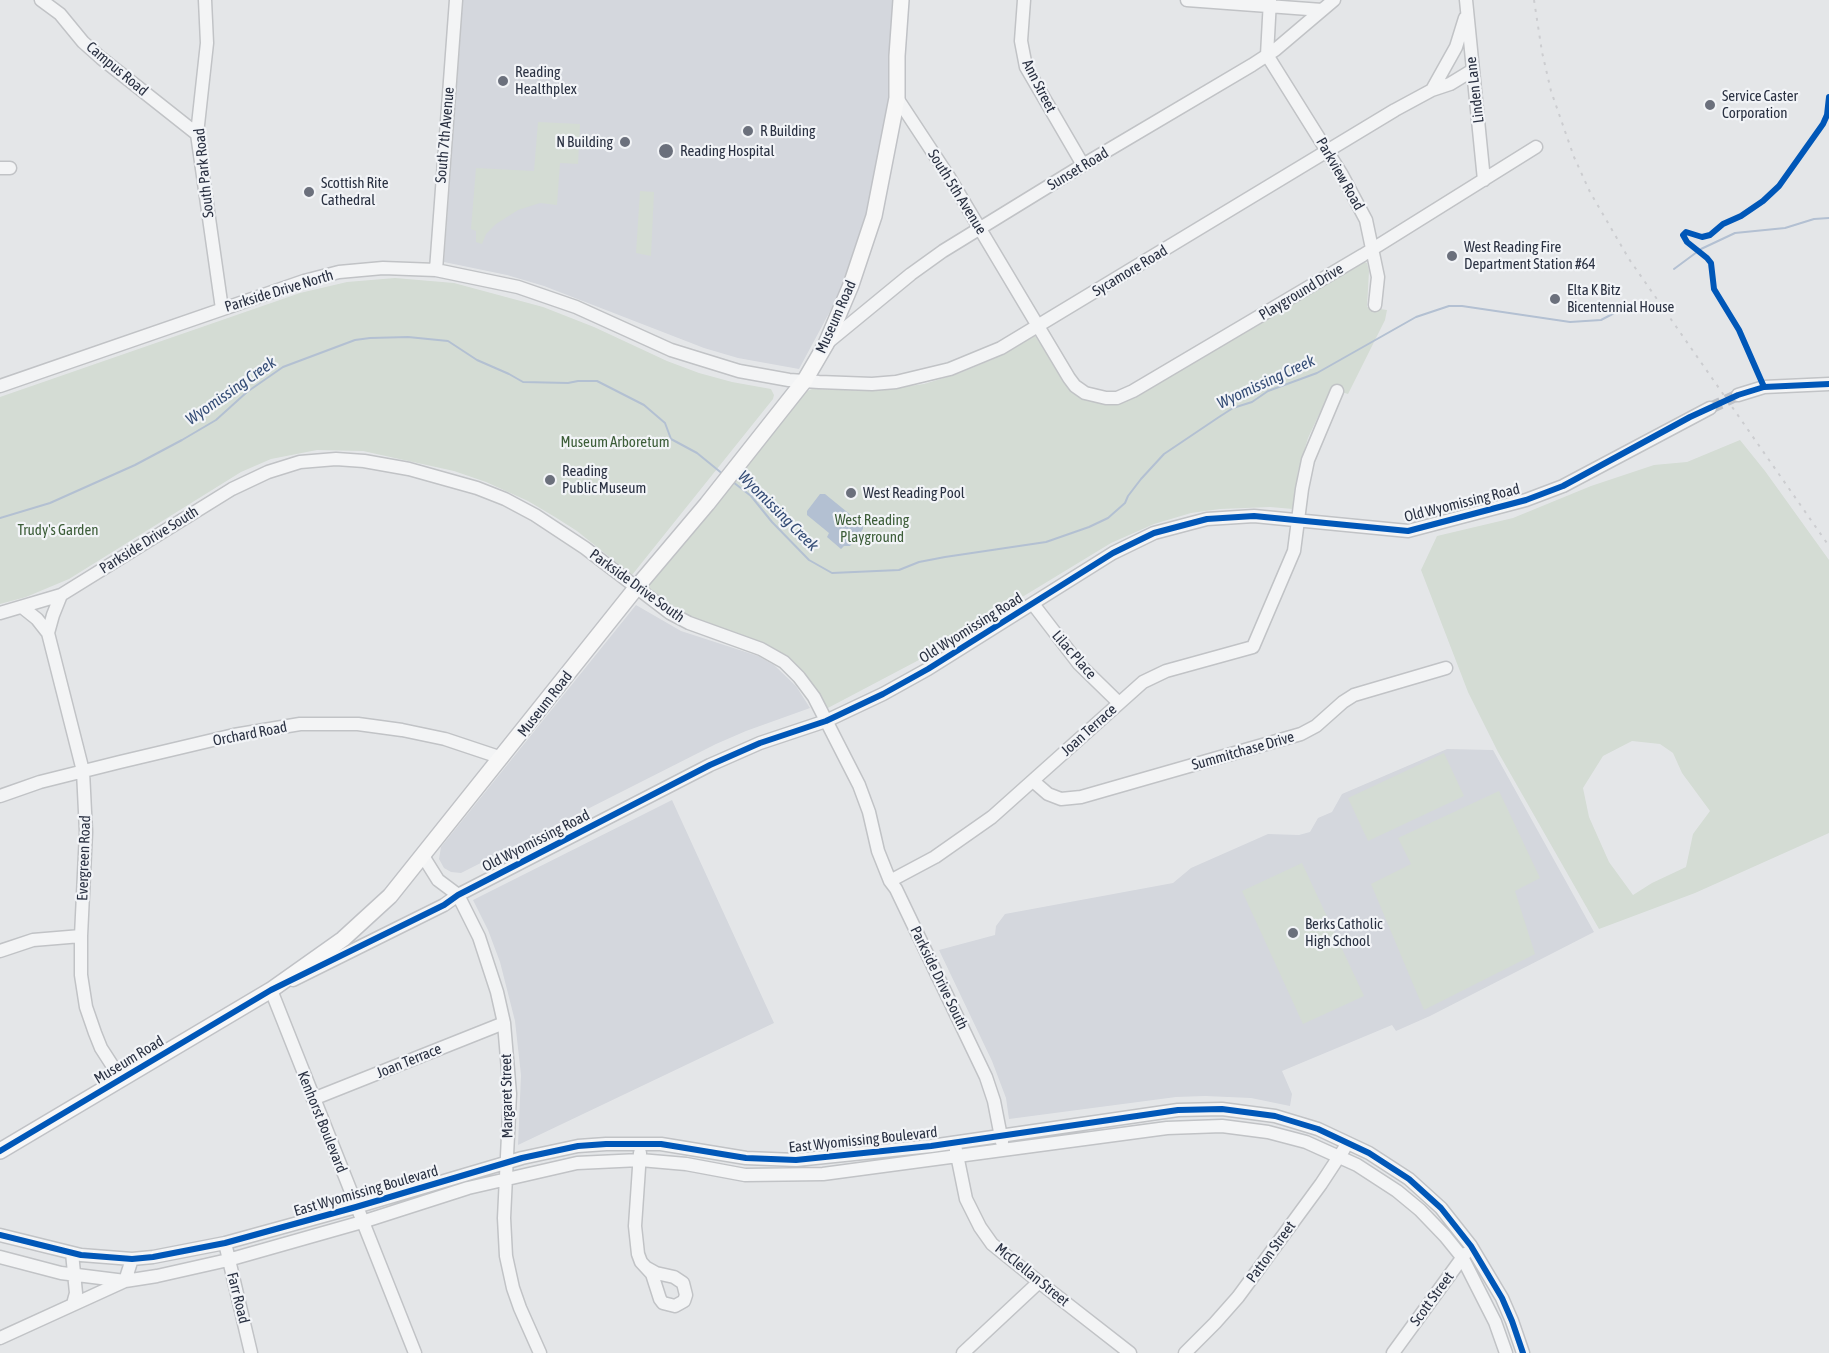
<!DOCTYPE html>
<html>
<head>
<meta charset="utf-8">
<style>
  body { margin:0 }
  canvas { display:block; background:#e4e6e8 }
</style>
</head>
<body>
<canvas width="1829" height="1353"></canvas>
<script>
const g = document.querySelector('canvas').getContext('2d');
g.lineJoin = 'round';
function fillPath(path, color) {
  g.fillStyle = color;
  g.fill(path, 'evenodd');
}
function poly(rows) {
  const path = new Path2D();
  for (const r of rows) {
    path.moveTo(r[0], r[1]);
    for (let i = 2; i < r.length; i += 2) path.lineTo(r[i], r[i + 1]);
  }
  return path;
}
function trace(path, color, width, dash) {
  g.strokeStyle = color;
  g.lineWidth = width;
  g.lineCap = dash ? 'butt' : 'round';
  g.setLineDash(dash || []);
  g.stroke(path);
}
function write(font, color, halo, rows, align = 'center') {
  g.font = font + ' "Asap Condensed",sans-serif';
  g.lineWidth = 4.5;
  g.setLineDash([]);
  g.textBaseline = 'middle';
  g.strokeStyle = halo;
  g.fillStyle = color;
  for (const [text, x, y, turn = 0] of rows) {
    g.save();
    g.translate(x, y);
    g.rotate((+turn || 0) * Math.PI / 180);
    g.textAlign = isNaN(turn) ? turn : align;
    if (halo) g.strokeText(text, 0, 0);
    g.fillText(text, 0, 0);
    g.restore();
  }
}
fillPath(poly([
  [463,0,896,0,889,96,870,207,854,261,835,302,799,369,738,358,704,348,544,286,507,275,444,262],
  [636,605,681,631,758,656,774,665,796,686,810,708,746,731,716,744,461,873,451,872,444,868,439,859,441,847],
  [1447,749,1493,750,1594,932,1430,1016,1396,1031,1392,1025,1282,1071,1292,1094,1290,1106,1251,1098,1205,1096,1176,1097,1009,1119,1006,1098,992,1061,939,950,995,935,996,926,1005,914,1173,883,1191,868,1268,834,1299,835,1310,832,1318,818,1332,812,1342,794],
  [672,800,774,1023,518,1145,521,1075,515,1021,500,962,488,930,473,900]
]), '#d4d7dd');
fillPath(poly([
  [538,122,580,124,578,164,560,163,557,205,540,203,518,210,496,224,486,234,482,244,476,242,476,231,471,229,476,168,534,171],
  [640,191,654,192,651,256,636,253],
  [1364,262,1367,263,1369,271,1367,307,1387,310,1385,320,1348,394,1331,389,1308,438,1298,471,1293,509,1270,507,1220,509,1191,513,1154,524,1111,543,917,661,826,709,804,674,687,620,647,588,805,392,812,389,873,391,924,384,960,373,1003,355,1035,336,1072,390,1083,398,1096,403,1109,404,1120,403,1134,397],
  [395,278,454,283,543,307,594,327,667,361,699,373,732,382,771,389,774,395,773,399,632,575,577,531,555,517,528,501,486,482,454,471,363,451,317,450,271,459,241,472,69,579,26,597,0,604,0,397,300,293,347,282],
  [1740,440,1765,471,1829,560,1829,833,1695,893,1599,929,1498,752,1468,692,1421,570,1437,536,1513,518,1591,486,1654,465,1687,462],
  [1632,741,1660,744,1673,753,1682,773,1710,811,1693,834,1686,867,1652,883,1633,895,1609,862,1589,817,1583,788,1603,756],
  [1444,753,1464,796,1368,841,1348,798],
  [1499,791,1540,878,1515,891,1535,954,1424,1010,1371,884,1411,864,1398,838],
  [1302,863,1364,996,1303,1024,1242,891]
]), '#d4dcd4');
fillPath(poly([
  [820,494,825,494,863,525,863,529,850,546,844,546,841,549,827,537,829,533,807,515,807,511]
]), '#b3c0d2');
trace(poly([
  [1674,269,1701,249,1735,233,1785,228,1814,219,1829,218],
  [733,482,751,496,772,522,809,560,832,573,899,570,919,562,945,557,1046,542,1089,527,1108,518,1125,503,1128,496,1141,479,1164,454,1219,417,1233,408,1252,402,1268,391,1317,373,1416,317,1449,306,1462,306,1570,322,1601,320,1622,309],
  [0,518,50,503,135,465,182,440,216,420,247,392,283,367,355,340,370,338,408,337,448,341,477,360,509,374,523,382,568,383,578,381,597,381,644,405,665,423,671,439,697,453,724,475]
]), '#b3c0d2', 2);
trace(poly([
  [1710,408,1738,395]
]), '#bfc2c7', 12, [12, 6]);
const minor = poly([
  [41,0,60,14,83,42,101,58,197,134],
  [205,0,207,43,197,134,222,309],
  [1024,0,1021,41,1026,67,1083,165],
  [1187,0,1322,10],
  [1270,0,1267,55,1342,175,1366,220,1378,277,1375,305],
  [1466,0,1484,180],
  [1432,90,1456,47,1465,18],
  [897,98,949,177,1069,378,1075,386,1085,393,1106,398,1117,398,1133,391,1363,255,1536,147],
  [0,168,10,168],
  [436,270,456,0],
  [827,343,911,274,943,251,1083,165,1252,65,1275,50,1334,0],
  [0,386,304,281,339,272,383,268,436,270,518,287,576,307,671,350,739,371,789,380,819,382,872,384,896,382,950,369,1001,348,1395,110,1432,90,1450,84,1473,70],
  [1738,395,1764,387,1829,384],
  [1033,604,1079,664,1119,703],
  [22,607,37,619,48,633,83,771,86,832,81,936,81,975,86,1007,95,1033,101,1048,121,1079],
  [0,613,61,595,232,489,268,472,300,462,336,459,364,461,409,469,477,488,505,499,535,515,585,548,670,613,689,623,761,649,784,662,799,677,814,697,859,785,869,812,878,851,890,881,896,889,986,1077,994,1101,1002,1142],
  [48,633,53,615,61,595],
  [1033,781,1048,794,1061,799,1081,797,1301,734,1316,726,1343,702,1354,695,1446,668],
  [0,796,40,782,120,762,234,735,300,724,358,724,402,730,445,739,502,758],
  [423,856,438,880,458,895,479,937,497,992,504,1023,510,1094,504,1218,506,1256,513,1288,520,1308,540,1353],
  [890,881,935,857,992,817,1143,682,1166,671,1253,647,1294,551,1302,489,1308,460,1337,391],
  [0,951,33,940,81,936],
  [293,980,444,905,458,895,710,765,760,743,826,721,883,694,928,669,1113,553,1154,533,1207,519,1254,516,1408,531,1526,500,1563,486,1710,408],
  [277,987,271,990,415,1353],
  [313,1099,504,1023],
  [956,1150,966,1199,980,1227,992,1244,1039,1282,1130,1353],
  [640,1153,635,1226,638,1254,641,1262,652,1274,660,1299,663,1303,675,1306,684,1301,686,1295,683,1283,674,1277,656,1273,647,1268],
  [0,1235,81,1255,132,1259,153,1257,225,1243,356,1207,522,1158,578,1146,606,1144,661,1144,746,1158,796,1160,931,1146,1178,1110,1222,1109,1275,1116,1318,1129,1369,1153,1409,1179,1441,1208,1471,1246,1502,1298,1512,1321,1523,1353],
  [225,1243,251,1353],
  [72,1253,76,1293,73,1304],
  [0,1257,61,1273,125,1281,157,1276,228,1260,362,1222,468,1188,577,1163,640,1160,686,1164,745,1175,823,1174,1167,1128,1222,1126,1268,1132,1306,1142,1357,1165,1397,1191,1420,1210,1445,1236,1462,1257,1495,1322,1506,1353],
  [0,1338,125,1281,132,1259],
  [963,1353,1039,1282],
  [1185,1353,1215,1323,1238,1297,1321,1184,1344,1149],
  [1393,1353,1465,1254]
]);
const major = poly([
  [0,1151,271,990,343,939,390,896,636,588,707,504,805,380,826,344,851,285,874,216,897,98,897,56,901,0]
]);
trace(minor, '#c1c3c6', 15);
trace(major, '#c0c2c6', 18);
trace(minor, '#f3f4f5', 12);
trace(major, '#f7f7f7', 15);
trace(poly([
  [1534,0,1542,52,1551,91,1574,157,1590,192,1629,259,1829,546]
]), '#cccdd0', 2, [3, 6]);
trace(poly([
  [1764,387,1739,330,1714,289,1711,263,1707,258,1687,242,1683,235,1686,232,1702,237,1710,235,1723,224,1741,216,1763,201,1779,186,1823,124,1827,115,1829,97],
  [0,1151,271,990,444,905,458,895,710,765,760,743,826,721,883,694,928,669,1113,553,1154,533,1207,519,1254,516,1408,531,1526,500,1563,486,1690,417,1738,395,1764,387,1829,384],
  [0,1235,81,1255,132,1259,153,1257,225,1243,356,1207,522,1158,578,1146,606,1144,661,1144,746,1158,796,1160,931,1146,1178,1110,1222,1109,1275,1116,1318,1129,1369,1153,1409,1179,1441,1208,1471,1246,1502,1298,1512,1321,1523,1353]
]), '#0057b8', 6);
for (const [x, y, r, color] of [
  [503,81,6,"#6b707c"],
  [1710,105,6,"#6b707c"],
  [748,131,6,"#6b707c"],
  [625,142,6,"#6b707c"],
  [666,151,8,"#6b707c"],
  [309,192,6,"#6b707c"],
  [1452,256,6,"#6b707c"],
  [1555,299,6,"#6b707c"],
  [550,480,6,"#6b707c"],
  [851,493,6,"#6b707c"],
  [1293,933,6,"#6b707c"]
]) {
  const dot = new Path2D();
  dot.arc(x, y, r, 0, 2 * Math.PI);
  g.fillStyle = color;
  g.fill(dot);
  trace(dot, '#f2f4f7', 2);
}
write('15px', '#2a3142', '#f2f4f7', [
  ["Campus Road",117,69,40],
  ["Ann Street",1039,86,63],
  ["Linden Lane",1475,90,-97],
  ["South 7th Avenue",445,135,-85],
  ["Sunset Road",1078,169,-31],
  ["South Park Road",204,173,-96],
  ["Parkview Road",1340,174,60],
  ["South 5th Avenue",957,192,58],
  ["Sycamore Road",1130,271,-31],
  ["Parkside Drive North",279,291,-17],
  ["Playground Drive",1301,292,-31],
  ["Museum Road",836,317,-66],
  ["Old Wyomissing Road",1462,503,-14],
  ["Parkside Drive South",149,540,-32],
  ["Parkside Drive South",637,586,36],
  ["Old Wyomissing Road",971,628,-32],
  ["Lilac Place",1074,655,49],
  ["Museum Road",545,704,-52],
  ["Joan Terrace",1089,730,-42],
  ["Orchard Road",250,734,-11],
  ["Summitchase Drive",1243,751,-16],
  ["Old Wyomissing Road",536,841,-27],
  ["Evergreen Road",84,858,-88],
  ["Parkside Drive South",939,978,64],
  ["Museum Road",129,1060,-31],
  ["Joan Terrace",409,1061,-22],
  ["Margaret Street",507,1096,-91],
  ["Kenhorst Boulevard",322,1122,68],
  ["East Wyomissing Boulevard",863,1140,-6],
  ["East Wyomissing Boulevard",366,1191,-16],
  ["Patton Street",1271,1252,-54],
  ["McClellan Street",1032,1275,39],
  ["Farr Road",238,1298,76],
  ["Scott Street",1432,1299,-54]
]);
write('15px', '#2a3142', '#f2f4f7', [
  ["Reading",515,72],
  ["Healthplex",515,89],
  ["Service Caster",1722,96],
  ["Corporation",1722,113],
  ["R Building",760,131],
  ["N Building",613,142,"right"],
  ["Reading Hospital",680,151],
  ["Scottish Rite",321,183],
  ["Cathedral",321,200],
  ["West Reading Fire",1464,247],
  ["Department Station #64",1464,264],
  ["Elta K Bitz",1567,290],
  ["Bicentennial House",1567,307],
  ["Reading",562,471],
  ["Public Museum",562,488],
  ["West Reading Pool",863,493],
  ["Berks Catholic",1305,924],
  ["High School",1305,941]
], 'left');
write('15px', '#3c5d38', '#f2f4f7', [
  ["Museum Arboretum",615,442],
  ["West Reading",872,520],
  ["Playground",872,537],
  ["Trudy's Garden",58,530]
]);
write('italic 16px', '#354d76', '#f2f4f7', [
  ["Wyomissing Creek",1266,382,-25],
  ["Wyomissing Creek",231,391,-35],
  ["Wyomissing Creek",778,511,45]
]);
</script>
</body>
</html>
